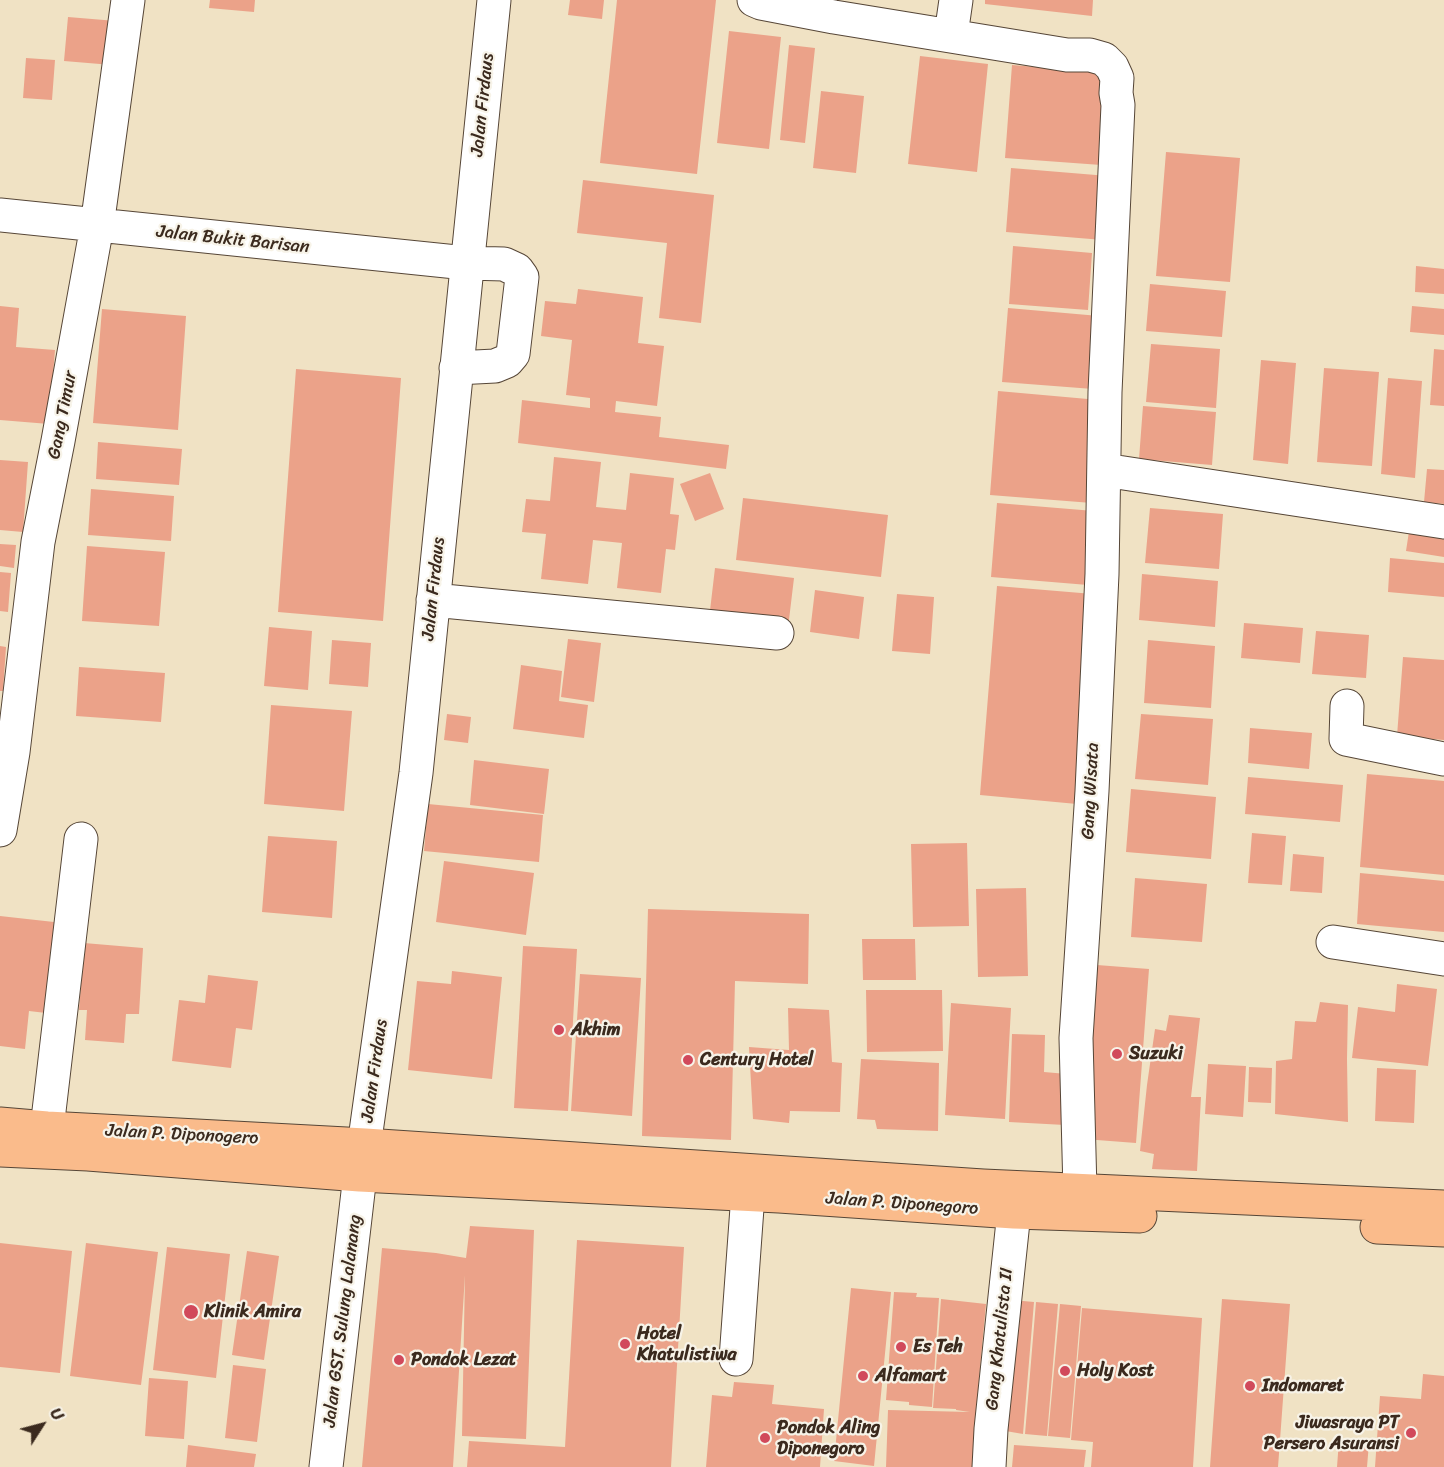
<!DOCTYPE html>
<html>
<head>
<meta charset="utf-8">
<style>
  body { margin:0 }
  #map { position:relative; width:1444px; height:1467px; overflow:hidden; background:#f0e2c4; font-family:Sriracha,sans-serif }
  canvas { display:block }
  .north { position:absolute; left:12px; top:1395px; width:60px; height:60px; -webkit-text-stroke:4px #f7f3e8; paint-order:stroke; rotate:54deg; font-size:16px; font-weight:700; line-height:24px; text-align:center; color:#3b2a1e }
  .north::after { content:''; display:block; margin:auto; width:21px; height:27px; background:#3b2a1e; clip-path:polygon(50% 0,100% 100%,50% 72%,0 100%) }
</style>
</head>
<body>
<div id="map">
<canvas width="1444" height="1467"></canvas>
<div class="north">U</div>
</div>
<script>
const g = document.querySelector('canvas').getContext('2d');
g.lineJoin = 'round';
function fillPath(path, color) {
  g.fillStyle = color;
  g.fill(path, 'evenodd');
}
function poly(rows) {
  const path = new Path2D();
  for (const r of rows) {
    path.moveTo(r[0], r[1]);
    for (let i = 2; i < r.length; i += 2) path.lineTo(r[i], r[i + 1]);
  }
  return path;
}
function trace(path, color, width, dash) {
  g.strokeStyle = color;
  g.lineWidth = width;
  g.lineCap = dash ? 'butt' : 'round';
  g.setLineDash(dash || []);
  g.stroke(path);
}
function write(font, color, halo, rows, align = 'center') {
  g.font = font + ' Sriracha,sans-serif';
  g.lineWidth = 4.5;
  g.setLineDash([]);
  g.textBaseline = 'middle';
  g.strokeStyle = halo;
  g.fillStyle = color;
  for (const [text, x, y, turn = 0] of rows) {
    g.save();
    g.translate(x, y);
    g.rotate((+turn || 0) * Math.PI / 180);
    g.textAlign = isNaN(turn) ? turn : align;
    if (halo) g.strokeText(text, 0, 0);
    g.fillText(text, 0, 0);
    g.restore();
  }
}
fillPath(poly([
  [210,0,255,0,254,12,209,8],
  [570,0,604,0,602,19,568,15],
  [617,0,716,0,697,174,600,163],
  [985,0,1093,0,1092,16,985,4],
  [68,17,116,21,112,65,64,61],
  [729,31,781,37,769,149,717,143],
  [789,45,815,48,805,143,780,140],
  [920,56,988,64,977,172,908,164],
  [26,58,55,60,52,100,23,98],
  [1012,65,1109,73,1101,165,1005,158],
  [821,91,864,96,856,173,813,168],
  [1166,152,1240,158,1230,282,1156,276],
  [1011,168,1108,176,1103,240,1006,232],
  [583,180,714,195,701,323,659,318,667,243,577,233],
  [1013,246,1092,253,1088,310,1009,304],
  [1416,266,1444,269,1444,294,1415,292],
  [1150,284,1226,291,1222,337,1146,331],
  [578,289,643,297,638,343,664,346,657,406,616,401,615,412,661,417,659,437,729,445,726,469,518,443,522,400,590,408,590,398,566,395,572,340,541,336,545,301,576,304],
  [0,306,19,308,16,347,55,350,49,424,0,420],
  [1412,306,1444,309,1444,335,1410,332],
  [1008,308,1099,316,1093,389,1002,382],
  [102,309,186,316,178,430,93,423],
  [1151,344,1220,349,1216,408,1146,402],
  [1434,349,1444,350,1444,406,1430,405],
  [1261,360,1296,363,1288,464,1253,460],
  [1324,368,1379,372,1372,466,1317,462],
  [296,369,401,378,383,621,278,612],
  [1388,378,1422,381,1415,478,1381,474],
  [998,391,1099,400,1092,503,990,495],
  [1143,406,1216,412,1212,465,1139,459],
  [98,442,182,449,179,485,96,479],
  [554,457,601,462,596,507,626,510,630,473,674,478,670,514,679,515,675,550,666,549,661,593,617,588,622,543,593,540,588,584,541,579,546,534,522,532,526,499,550,501],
  [0,460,28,462,23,532,0,530],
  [1427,469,1444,470,1444,504,1424,502],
  [710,473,724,509,695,521,680,484],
  [91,489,174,496,171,541,88,535],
  [743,498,888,515,881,577,736,560],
  [997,503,1094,511,1088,585,991,577],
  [1150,508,1223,514,1219,569,1145,563],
  [1410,525,1444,530,1444,557,1406,551],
  [0,544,16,545,14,568,0,566],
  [87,546,165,552,159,626,82,621],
  [1390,558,1444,563,1444,597,1388,592],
  [715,568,794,578,788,628,709,619],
  [0,572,11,573,8,612,0,611],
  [1142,574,1218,581,1215,627,1139,620],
  [997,586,1093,594,1077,804,980,795],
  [815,590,864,597,859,639,810,632],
  [897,594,934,597,930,654,892,651],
  [1244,623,1303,628,1300,663,1241,658],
  [269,627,312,631,308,690,264,686],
  [1316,631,1369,635,1366,678,1312,674],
  [568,639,601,643,594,702,561,697],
  [332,640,371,643,368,687,329,684],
  [1148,640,1215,646,1211,708,1144,703],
  [0,646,6,647,3,691,0,691],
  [1403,657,1444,660,1444,740,1397,736],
  [521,665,562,671,559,701,588,705,584,738,513,729],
  [79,667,165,673,161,722,76,716],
  [271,705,352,711,344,811,264,804],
  [447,714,471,717,468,743,444,740],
  [1141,714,1213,719,1208,785,1135,779],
  [1250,728,1312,733,1309,769,1248,763],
  [474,760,549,769,544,814,470,805],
  [1367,774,1444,781,1444,875,1360,867],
  [1248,777,1343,785,1340,822,1245,814],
  [1131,789,1216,797,1211,859,1126,852],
  [428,804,543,815,539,862,424,851],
  [1252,833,1286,836,1282,885,1248,883],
  [268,836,337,841,332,918,262,912],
  [967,843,969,926,913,927,911,844],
  [1293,854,1324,857,1322,893,1290,891],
  [444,861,534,873,526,935,436,922],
  [1360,873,1444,881,1444,932,1357,924],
  [1135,878,1207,884,1202,942,1131,937],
  [1026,888,1028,976,978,977,976,889],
  [648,909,809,914,808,984,735,981,731,1140,642,1136],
  [0,916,54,922,46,1013,29,1011,25,1049,0,1046],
  [862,939,915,939,916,980,863,980],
  [84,943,143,948,139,1014,126,1014,124,1043,85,1040,87,1010,79,1010],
  [523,946,577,949,568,1111,514,1108],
  [1097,965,1149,969,1136,1143,1084,1139],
  [452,971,502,977,492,1079,408,1070,417,981,451,984],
  [580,974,641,978,632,1116,571,1111],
  [208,975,258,981,252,1030,236,1028,231,1068,172,1061,179,1000,205,1003],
  [1397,984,1437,989,1428,1066,1352,1058,1358,1007,1395,1012],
  [866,990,942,990,943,1051,867,1052],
  [1320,1002,1348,1005,1347,1059,1348,1122,1275,1114,1276,1061,1292,1059,1295,1021,1316,1022],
  [951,1003,1011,1008,1005,1119,945,1115],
  [788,1008,829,1010,832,1062,842,1063,840,1112,790,1111,789,1123,753,1119,749,1047,789,1050],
  [1169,1015,1200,1018,1191,1097,1201,1097,1197,1171,1152,1169,1154,1154,1140,1151,1147,1085,1155,1029,1166,1031],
  [1012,1034,1045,1035,1044,1072,1067,1074,1065,1125,1009,1122],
  [861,1059,939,1063,938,1131,877,1129,875,1120,857,1119],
  [1208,1064,1246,1066,1243,1117,1205,1114],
  [1249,1067,1272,1068,1271,1103,1248,1102],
  [1377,1068,1416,1070,1414,1123,1375,1121],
  [470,1226,534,1230,526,1439,462,1436,465,1275,453,1467,362,1467,382,1248,436,1253,466,1258],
  [577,1240,684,1247,671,1467,467,1467,469,1441,565,1447],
  [0,1243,72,1251,60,1373,0,1367],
  [86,1243,158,1252,141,1385,70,1376],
  [167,1247,230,1254,216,1378,153,1370],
  [247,1251,279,1256,264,1360,232,1355],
  [851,1288,891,1292,874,1466,834,1461],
  [894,1292,917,1293,916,1297,939,1298,932,1407,909,1405,909,1402,886,1400],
  [941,1299,986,1304,976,1412,974,1467,886,1467,888,1410,970,1412,956,1410,956,1409,933,1408],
  [1222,1299,1290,1304,1278,1467,1210,1467],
  [1012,1300,1034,1302,1023,1434,994,1429],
  [1036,1302,1058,1304,1047,1436,1025,1434],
  [1060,1304,1081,1306,1070,1438,1048,1436],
  [1082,1308,1202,1318,1193,1467,1091,1467,1093,1442,1071,1440],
  [233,1365,266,1369,257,1442,225,1438],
  [1423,1374,1444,1376,1444,1467,1375,1467,1380,1396,1421,1399],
  [149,1378,188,1381,184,1439,145,1436],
  [734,1382,774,1385,772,1404,824,1409,820,1467,706,1467,712,1395,732,1397],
  [1339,1440,1369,1443,1367,1467,1337,1467],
  [188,1445,256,1454,254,1467,186,1467],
  [1014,1445,1086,1450,1084,1467,1012,1467]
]), '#eba289');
const minor = poly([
  [754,0,761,3,834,17,1067,55,1090,55,1104,59,1112,67,1117,78,1116,93,1118,105,1105,392,1102,574,1092,791,1076,1038,1080,1191],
  [951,35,956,0],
  [0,215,466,263,504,264,517,270,522,277,513,354,507,361,495,366,456,368],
  [1104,470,1444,522],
  [433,600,777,633],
  [1347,706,1346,739,1444,759],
  [0,830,13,752,38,542,58,441,97,226,128,0],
  [1333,942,1444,959],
  [47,1128,81,839],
  [736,1359,748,1194],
  [326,1467,360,1175,416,773,494,0],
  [989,1467,991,1429,1014,1212]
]);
const major = poly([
  [0,1124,47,1128,365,1145,983,1186,1444,1207],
  [0,1150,88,1154,360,1175,779,1196,1014,1212,1140,1216],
  [1377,1227,1444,1230]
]);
trace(minor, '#564637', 35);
trace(major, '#564637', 35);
trace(minor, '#fff', 33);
trace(major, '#fabb8b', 33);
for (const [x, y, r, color] of [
  [559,1030,6,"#d1495b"],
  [1117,1054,6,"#d1495b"],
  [688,1060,6,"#d1495b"],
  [191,1312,8,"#d1495b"],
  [625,1344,6,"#d1495b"],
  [901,1347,6,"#d1495b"],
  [399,1360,6,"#d1495b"],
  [1065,1371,6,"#d1495b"],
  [863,1376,6,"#d1495b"],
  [1250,1386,6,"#d1495b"],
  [1411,1433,6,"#d1495b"],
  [765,1438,6,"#d1495b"]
]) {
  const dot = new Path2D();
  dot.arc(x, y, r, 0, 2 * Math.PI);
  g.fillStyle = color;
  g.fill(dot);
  trace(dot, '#f7f3e8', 2);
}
write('18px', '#3b2a1e', '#f7f3e8', [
  ["Jalan Firdaus",483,105,-84],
  ["Jalan Bukit Barisan",233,240,6],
  ["Gang Timur",63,415,-79],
  ["Jalan Firdaus",434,589,-84],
  ["Gang Wisata",1091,791,-87],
  ["Jalan Firdaus",375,1071,-82],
  ["Jalan P. Diponogero",182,1135,3],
  ["Jalan P. Diponegoro",902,1204,4],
  ["Jalan GST. Sulung Lalanang",343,1321,-83],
  ["Gang Khatulista II",1000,1339,-84]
]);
write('bold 18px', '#3b2a1e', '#f7f3e8', [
  ["Akhim",571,1030],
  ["Suzuki",1129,1054],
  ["Century Hotel",700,1060],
  ["Klinik Amira",204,1312],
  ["Hotel",637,1334],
  ["Khatulistiwa",637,1355],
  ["Es Teh",913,1347],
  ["Pondok Lezat",411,1360],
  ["Holy Kost",1077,1371],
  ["Alfamart",875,1376],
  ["Indomaret",1262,1386],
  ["Jiwasraya PT",1399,1423,"right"],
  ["Persero Asuransi",1399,1444,"right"],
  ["Pondok Aling",777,1428],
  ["Diponegoro",777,1449]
], 'left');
</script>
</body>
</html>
